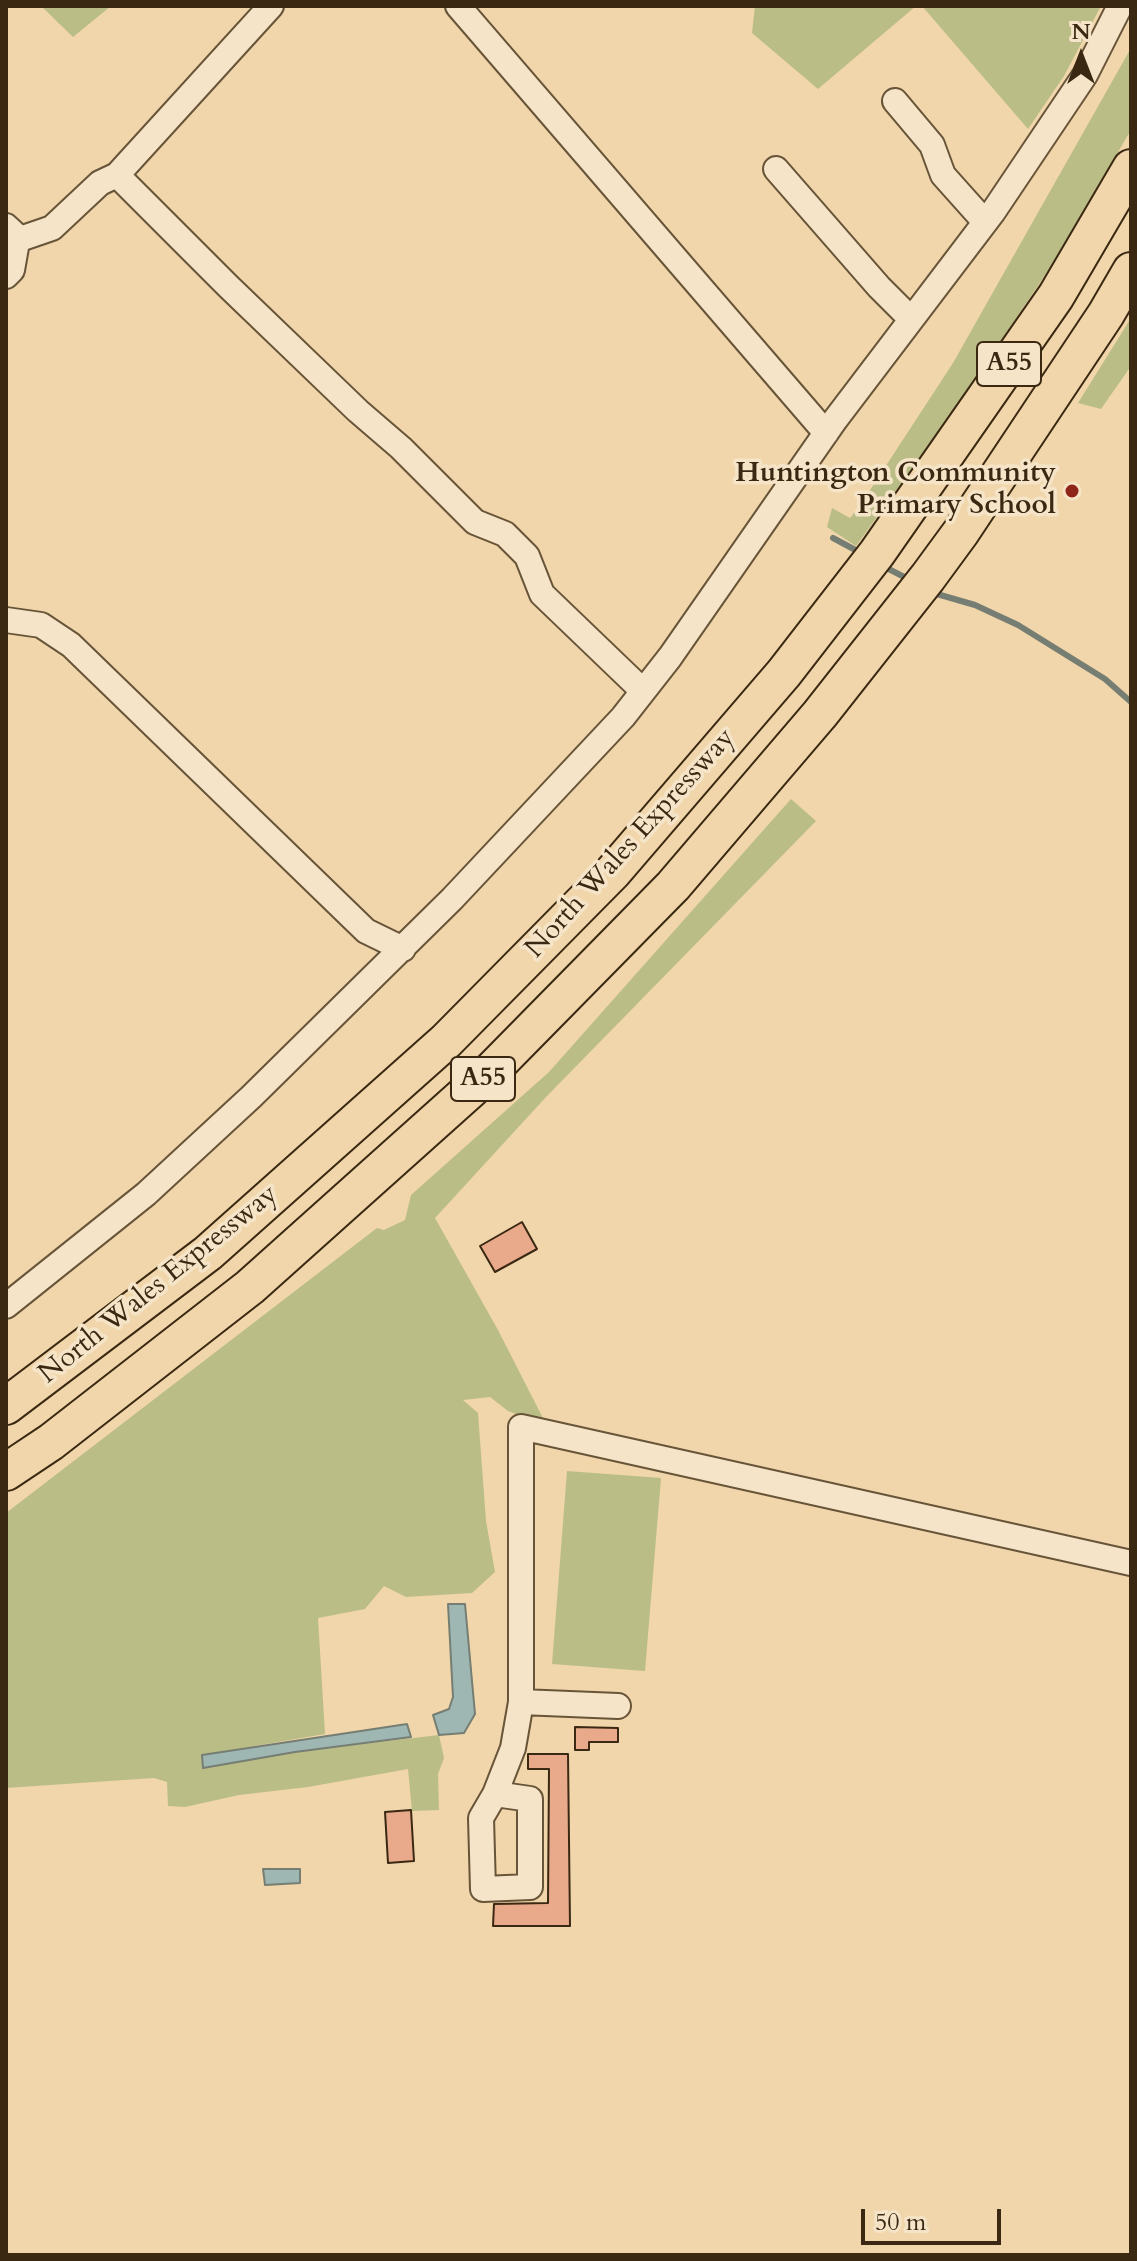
<!DOCTYPE html>
<html>
<head>
<meta charset="utf-8">
<style>
  body { margin:0 }
  #map { position:relative; width:1137px; height:2261px; overflow:hidden; background:#f0d6aa; font-family:Cardo,serif }
  canvas { display:block }
  .frame { position:absolute; inset:0; border:8px solid #3b2812; pointer-events:none }
  .north { position:absolute; left:1041px; top:16px; width:80px; height:80px; -webkit-text-stroke:6px #f5e4c8; paint-order:stroke; rotate:0deg; font-size:22px; font-weight:700; line-height:32px; text-align:center; color:#3b2812 }
  .north::after { content:''; display:block; margin:auto; width:28px; height:36px; background:#3b2812; clip-path:polygon(50% 0,100% 100%,50% 72%,0 100%) }
  .scale { position:absolute; left:861px; top:2209px; width:140px; height:36px; box-sizing:border-box; border:4px solid #3b2812; border-top:0; padding-left:10px; font-size:24px; line-height:28px; white-space:nowrap; color:#3b2812; -webkit-text-stroke:6px #f5e4c8; paint-order:stroke }
</style>
</head>
<body>
<div id="map">
<canvas width="1137" height="2261"></canvas>
<div class="frame"></div>
<div class="north">N</div>
<div class="scale">50 m</div>
</div>
<script>
const g = document.querySelector('canvas').getContext('2d');
g.lineJoin = 'round';
function fillPath(path, color) {
  g.fillStyle = color;
  g.fill(path, 'evenodd');
}
function poly(rows) {
  const path = new Path2D();
  for (const r of rows) {
    path.moveTo(r[0], r[1]);
    for (let i = 2; i < r.length; i += 2) path.lineTo(r[i], r[i + 1]);
  }
  return path;
}
function trace(path, color, width, dash) {
  g.strokeStyle = color;
  g.lineWidth = width;
  g.lineCap = dash ? 'butt' : 'round';
  g.setLineDash(dash || []);
  g.stroke(path);
}
function write(font, color, halo, rows, align = 'center') {
  g.font = font + ' Cardo,serif';
  g.lineWidth = 7;
  g.setLineDash([]);
  g.textBaseline = 'middle';
  g.strokeStyle = halo;
  g.fillStyle = color;
  for (const [text, x, y, turn = 0] of rows) {
    g.save();
    g.translate(x, y);
    g.rotate((+turn || 0) * Math.PI / 180);
    g.textAlign = isNaN(turn) ? turn : align;
    if (halo) g.strokeText(text, 0, 0);
    g.fillText(text, 0, 0);
    g.restore();
  }
}
fillPath(poly([
  [41,6,111,6,73,37],
  [755,6,916,6,818,89,752,33],
  [922,6,1101,6,1064,76,1028,129],
  [1131,48,1131,130,1125,140,1066,244,959,403,856,546,827,527,832,508,850,518,859,507,953,363],
  [1131,318,1131,366,1101,409,1078,403],
  [791,799,816,821,547,1096,435,1218,498,1330,547,1426,508,1411,490,1397,463,1400,478,1413,486,1521,495,1572,472,1593,406,1597,384,1586,365,1609,318,1618,325,1734,202,1755,204,1768,295,1752,439,1735,444,1758,438,1774,439,1810,412,1811,408,1769,308,1787,239,1795,185,1807,168,1806,167,1782,154,1778,6,1788,6,1513,377,1228,384,1230,405,1220,411,1195,549,1072],
  [567,1471,661,1478,645,1671,552,1664]
]), '#bbbd87');
const water = poly([
  [448,1604,465,1604,475,1714,464,1733,439,1735,433,1715,449,1709,453,1697,448,1604],
  [407,1724,411,1737,295,1752,203,1768,202,1755,407,1724],
  [263,1869,300,1869,300,1883,265,1885,263,1869]
]);
fillPath(water, '#9eb7b3');
trace(water, '#767e73', 2);
trace(poly([
  [833,538,861,553],
  [881,565,910,580],
  [930,592,975,605,1018,625,1105,679,1131,702]
]), '#767e73', 6);
const building = poly([
  [522,1222,537,1249,495,1272,480,1246,522,1222],
  [575,1727,618,1728,618,1742,589,1742,589,1750,575,1750,575,1727],
  [528,1754,568,1754,570,1926,493,1926,494,1904,548,1903,549,1769,528,1769,528,1754],
  [411,1810,414,1861,388,1863,385,1812,411,1810]
]);
fillPath(building, '#e9aa8b');
trace(building, '#3b2812', 2);
const minor = poly([
  [458,6,826,433],
  [895,101,932,145,943,175,985,222],
  [776,169,879,287,911,319],
  [117,175,271,6],
  [6,226,20,239,52,228,100,183,117,175,229,287,358,411,401,448,475,522,505,534,527,556,542,594,643,691],
  [6,276,12,270,18,236],
  [6,620,41,625,71,645,366,931,403,949],
  [6,1306,146,1194,251,1097,452,899,623,717,670,657,835,420,993,212,1085,75,1120,6],
  [521,1702,618,1706],
  [495,1794,530,1799,530,1887,483,1889,481,1818,495,1794,513,1748,521,1702,521,1427,1131,1563]
]);
const highway = poly([
  [6,1406,208,1253,446,1041,613,872,784,673,877,553,1056,296,1131,168],
  [6,1472,51,1442,250,1287,489,1073,673,886,820,714,928,577,961,532,1106,314,1131,271]
]);
trace(minor, '#685438', 28);
trace(highway, '#3b2812', 40);
trace(minor, '#f5e4c8', 24);
trace(highway, '#f0d6aa', 36);
for (const [x, y, r, color] of [
  [1072,491,8,"#8f2418"]
]) {
  const dot = new Path2D();
  dot.arc(x, y, r, 0, 2 * Math.PI);
  g.fillStyle = color;
  g.fill(dot);
  trace(dot, '#f5e4c8', 3);
}
for (const [x, y, w] of [
  [1009,364,64],
  [483,1079,64]
]) {
  const box = new Path2D();
  box.roundRect(x - w / 2, y - 22, w, 44, 6);
  g.fillStyle = '#f5e4c8';
  g.fill(box);
  trace(box, '#3b2812', 2);
}
write('bold 26px', '#3b2812', null, [
  ["A55",1009,364],
  ["A55",483,1079]
]);
write('bold 28px', '#3b2812', '#f5e4c8', [
  ["Huntington Community",1056,475],
  ["Primary School",1056,507]
], 'right');
write('28px', '#3b2812', '#f5e4c8', [
  ["North Wales Expressway",631,844,-48],
  ["North Wales Expressway",159,1285,-39]
]);
</script>
</body>
</html>
